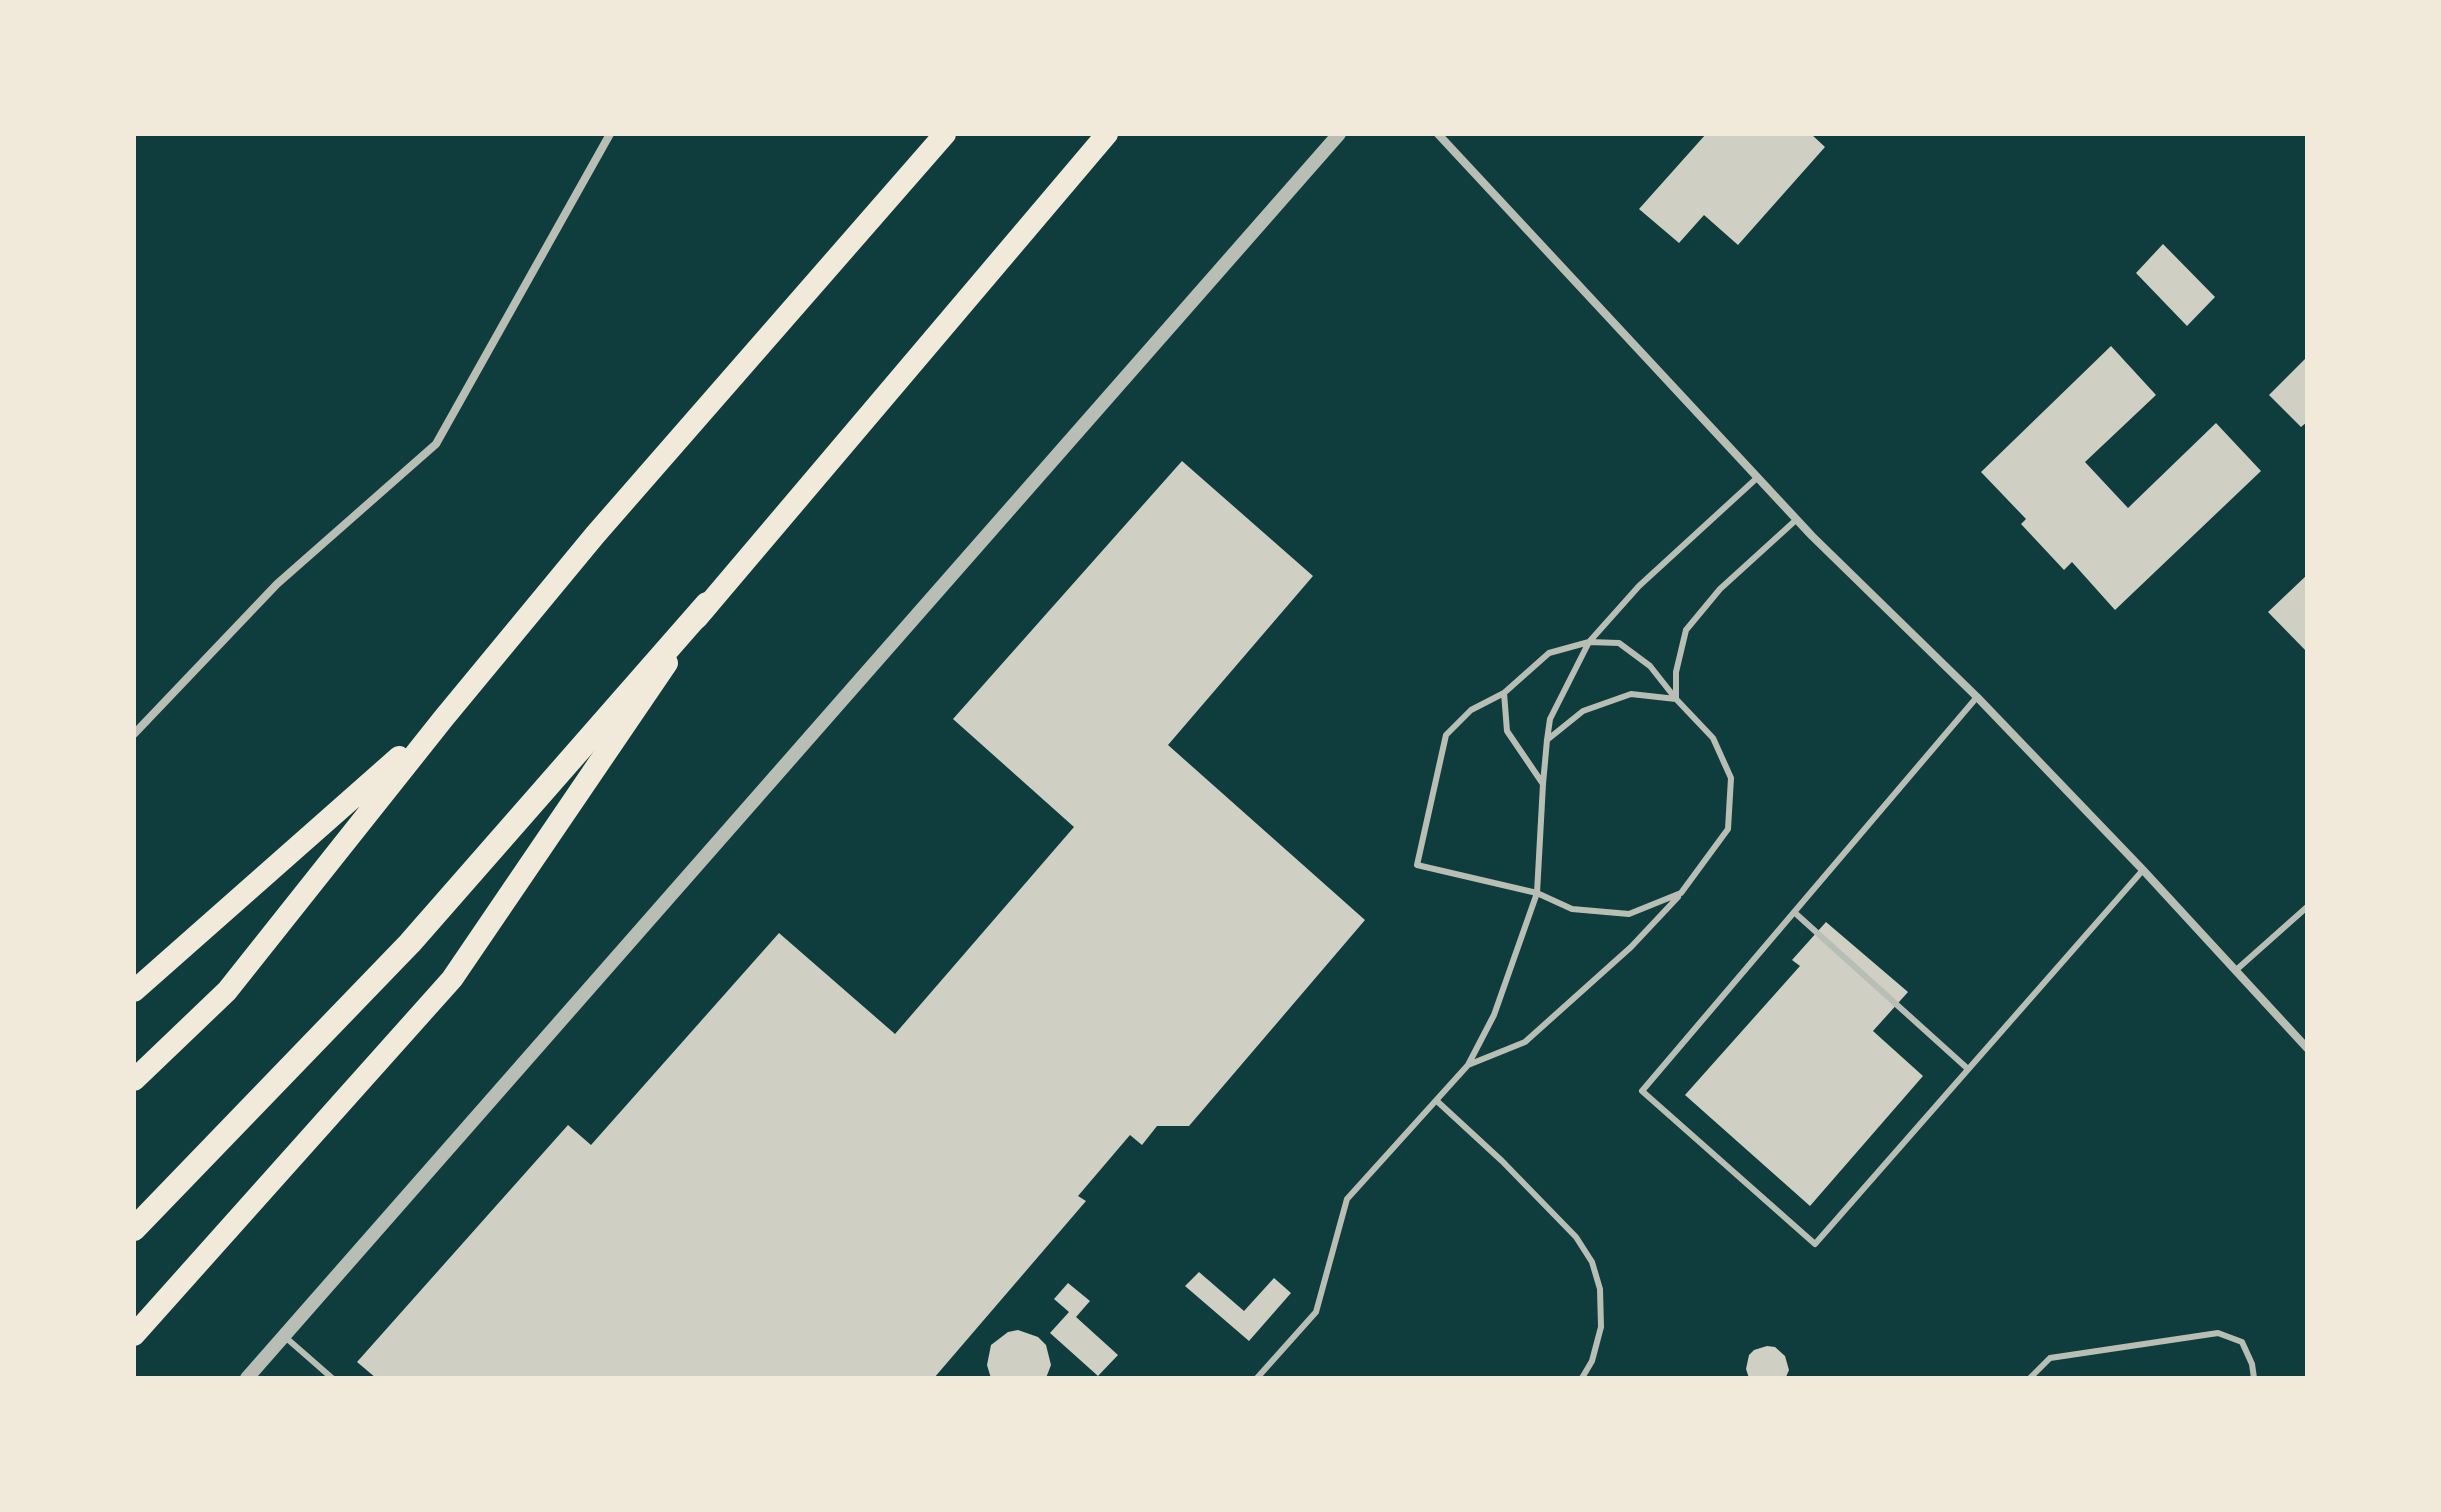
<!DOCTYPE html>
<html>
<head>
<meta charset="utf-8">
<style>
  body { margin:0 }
  #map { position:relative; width:2441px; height:1512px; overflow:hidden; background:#0f3d3e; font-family:Montserrat,sans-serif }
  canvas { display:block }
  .frame { position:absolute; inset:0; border:136px solid #f1e9da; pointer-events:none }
</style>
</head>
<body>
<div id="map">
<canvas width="2441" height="1512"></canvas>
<div class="frame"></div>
</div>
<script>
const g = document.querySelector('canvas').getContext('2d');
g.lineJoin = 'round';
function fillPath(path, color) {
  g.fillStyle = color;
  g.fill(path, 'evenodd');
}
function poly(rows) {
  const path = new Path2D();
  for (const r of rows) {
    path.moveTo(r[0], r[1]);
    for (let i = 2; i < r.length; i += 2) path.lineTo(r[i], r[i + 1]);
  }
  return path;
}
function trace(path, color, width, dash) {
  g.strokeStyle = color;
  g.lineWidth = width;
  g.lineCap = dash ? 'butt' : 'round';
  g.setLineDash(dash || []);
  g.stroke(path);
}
fillPath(poly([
  [1706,134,1811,134,1825,147,1738,245,1704,215,1679,243,1639,209],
  [2163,244,2215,297,2187,326,2136,273],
  [2111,346,2156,395,2085,462,2128,508,2216,423,2261,471,2115,610,2072,562,2064,570,2021,524,2026,519,1981,472],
  [2307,357,2307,422,2301,427,2269,395],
  [1182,461,1313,576,1168,745,1365,920,1189,1126,1157,1126,1142,1145,1130,1135,1078,1196,1086,1201,934,1378,376,1378,357,1362,568,1125,591,1145,779,933,895,1034,1074,827,953,719],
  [2307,575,2307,652,2268,612],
  [1826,922,1908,992,1873,1031,1923,1076,1810,1206,1685,1095,1800,966,1792,960],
  [1199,1272,1244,1311,1274,1278,1291,1293,1249,1341,1185,1286],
  [1068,1283,1090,1301,1076,1317,1118,1355,1098,1376,1050,1333,1069,1312,1054,1299],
  [1018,1330,1038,1337,1046,1345,1051,1365,1046,1378,991,1378,990,1375,987,1365,991,1345,1008,1332],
  [1767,1346,1775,1347,1785,1356,1789,1370,1786,1377,1749,1378,1746,1369,1749,1355,1754,1350]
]), '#cfcfc3');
trace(poly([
  [1504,693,1507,731,1543,784],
  [1977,697,1642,1091,1815,1244,2143,870],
  [1676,699,1676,672,1686,630,1720,589,1797,519],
  [1547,740,1583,711,1631,694,1676,699,1713,738,1731,778,1728,829,1681,893,1629,914,1572,909,1537,893,1543,784,1547,740,1550,719,1589,642,1619,643,1650,666,1676,699],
  [1794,912,1968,1069],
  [2235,971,2307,907],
  [1468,1065,1525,1042,1631,947,1678,897],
  [1438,1102,1502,1161,1576,1237,1592,1262,1600,1289,1601,1327,1592,1361,1582,1378],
  [284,1336,332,1378],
  [1257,1378,1316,1312,1347,1199,1468,1065,1494,1015,1537,893,1417,865,1446,735,1471,710,1504,693,1549,653,1589,642,1639,586,1758,477],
  [2030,1378,2050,1358,2218,1333,2242,1342,2252,1364,2254,1378]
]), '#b8beb3', 6);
trace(poly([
  [1438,134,1812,536,1977,697,2143,870,2307,1048],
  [134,734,277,584,436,444,610,134]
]), '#b8beb3', 8);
trace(poly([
  [247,1378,1339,134]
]), '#b8beb3', 14);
trace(poly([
  [697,618,1107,134],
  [134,991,399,757],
  [134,1080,227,991,443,719,595,535,945,134],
  [134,1335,452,979,667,663]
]), '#f1e9da', 22);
trace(poly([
  [134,1229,410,943,707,604]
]), '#f1e9da', 24);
</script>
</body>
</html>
